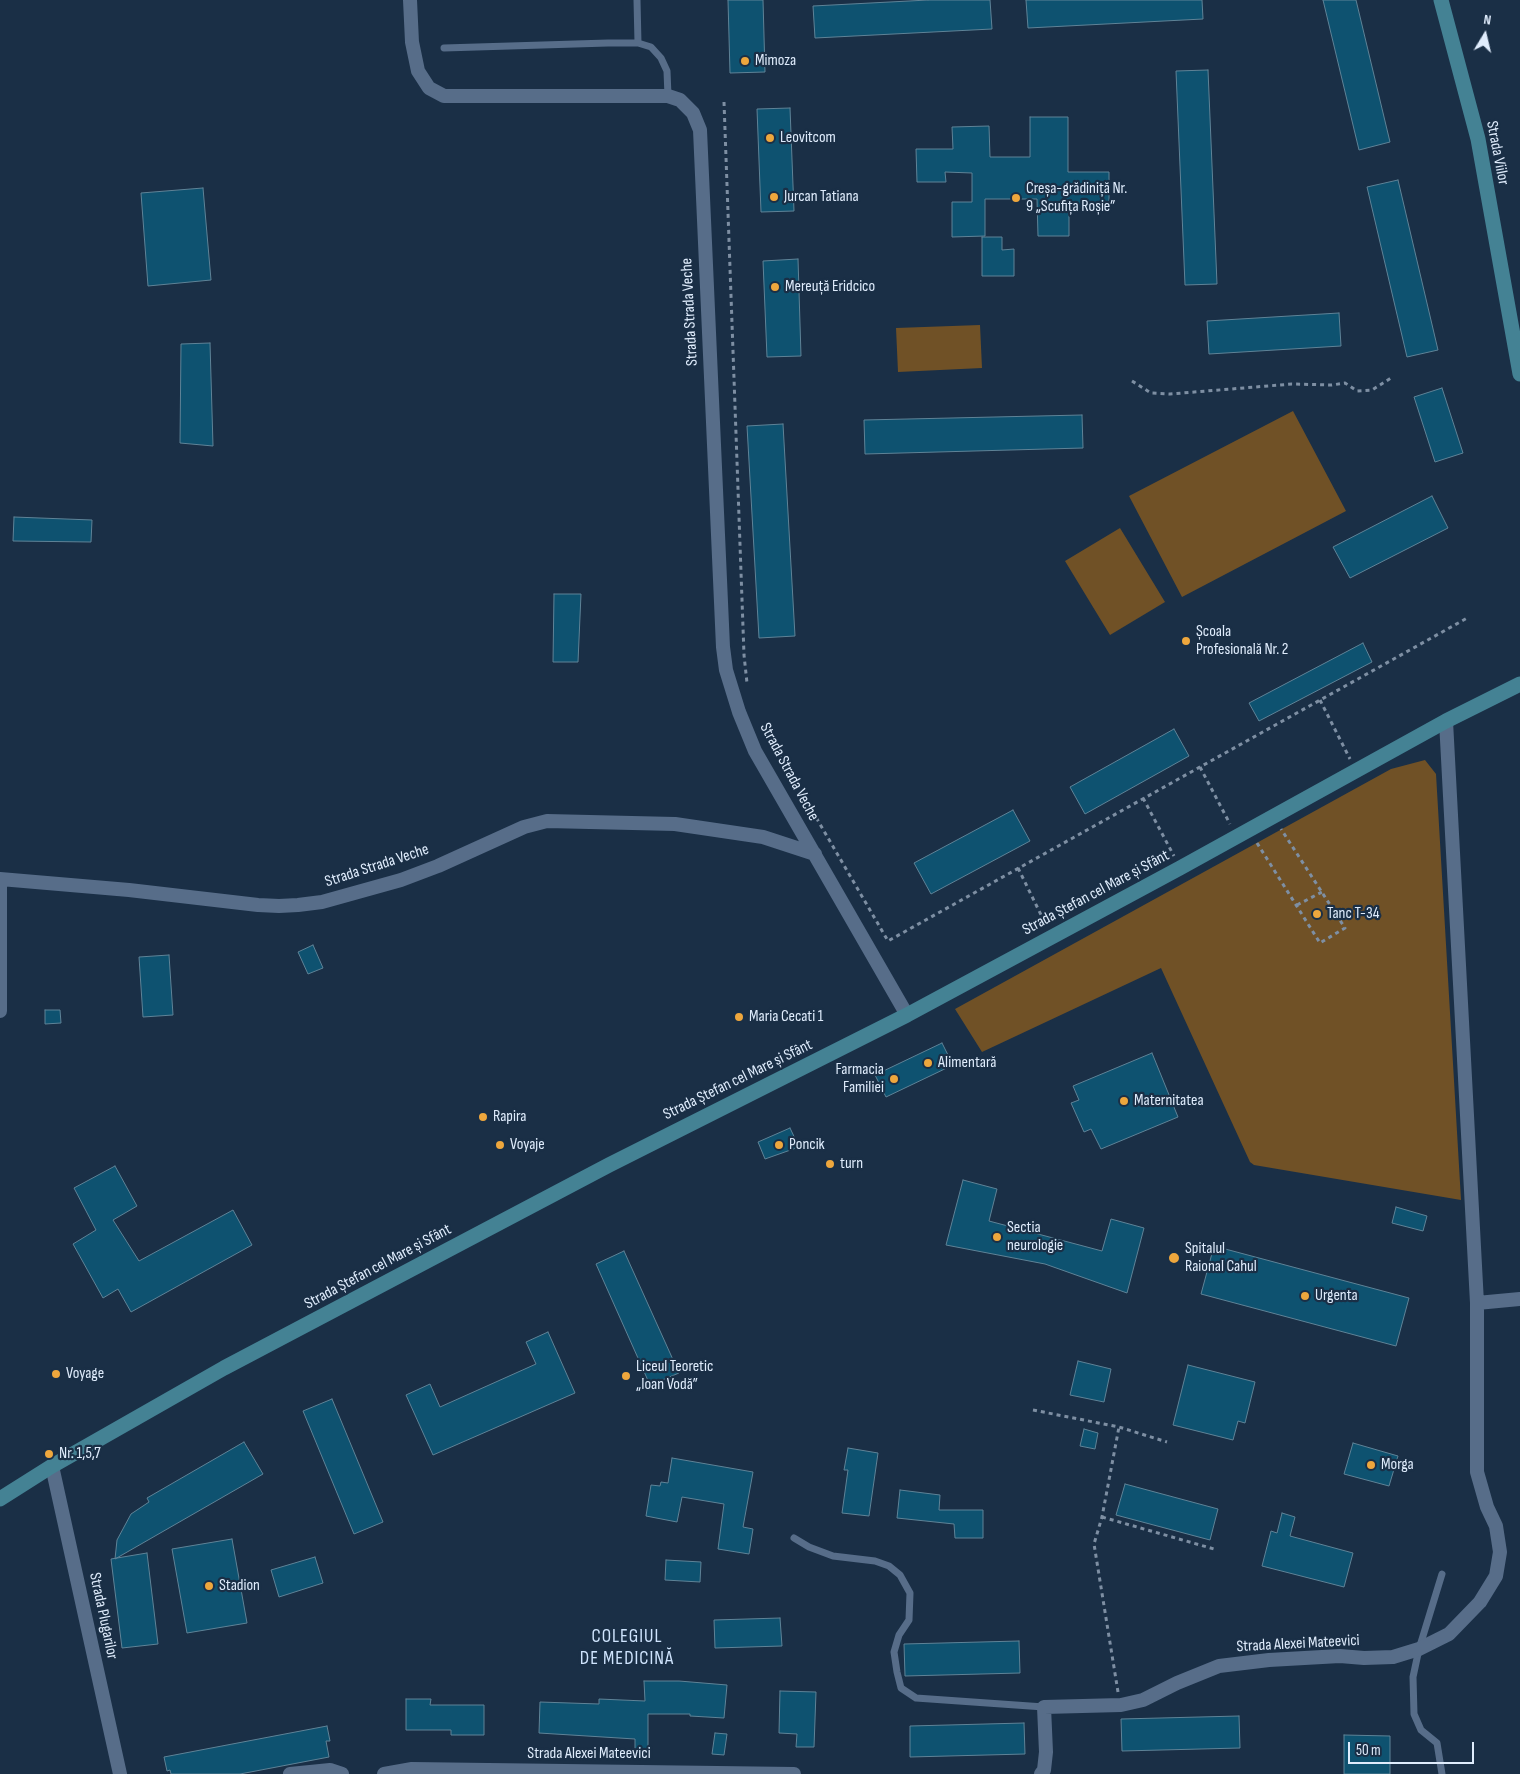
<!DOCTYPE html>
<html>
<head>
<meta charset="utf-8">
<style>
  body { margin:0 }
  #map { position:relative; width:1520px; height:1774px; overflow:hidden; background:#1a2f46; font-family:"Sofia Sans Condensed",sans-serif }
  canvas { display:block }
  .north { position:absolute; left:1460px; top:10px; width:50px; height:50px; -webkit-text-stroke:4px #1a2f46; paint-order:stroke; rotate:9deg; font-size:14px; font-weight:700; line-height:20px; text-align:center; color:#dfecfc }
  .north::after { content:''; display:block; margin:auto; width:18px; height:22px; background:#dfecfc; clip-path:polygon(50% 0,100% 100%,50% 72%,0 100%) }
  .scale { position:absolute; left:1348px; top:1742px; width:126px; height:22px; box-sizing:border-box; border:2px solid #dfecfc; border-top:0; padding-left:6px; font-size:15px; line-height:18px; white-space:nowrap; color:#dfecfc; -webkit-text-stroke:4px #1a2f46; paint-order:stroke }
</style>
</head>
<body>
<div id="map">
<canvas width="1520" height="1774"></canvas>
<div class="north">N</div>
<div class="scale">50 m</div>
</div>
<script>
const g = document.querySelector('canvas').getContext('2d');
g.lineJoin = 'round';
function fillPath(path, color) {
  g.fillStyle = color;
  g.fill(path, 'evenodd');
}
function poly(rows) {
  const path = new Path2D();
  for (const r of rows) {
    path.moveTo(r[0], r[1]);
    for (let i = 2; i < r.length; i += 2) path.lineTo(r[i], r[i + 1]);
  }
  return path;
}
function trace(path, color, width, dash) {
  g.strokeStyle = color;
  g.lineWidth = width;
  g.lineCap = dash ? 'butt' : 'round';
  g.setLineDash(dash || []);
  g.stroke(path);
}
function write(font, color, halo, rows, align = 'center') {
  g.font = font + ' "Sofia Sans Condensed",sans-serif';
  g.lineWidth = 4.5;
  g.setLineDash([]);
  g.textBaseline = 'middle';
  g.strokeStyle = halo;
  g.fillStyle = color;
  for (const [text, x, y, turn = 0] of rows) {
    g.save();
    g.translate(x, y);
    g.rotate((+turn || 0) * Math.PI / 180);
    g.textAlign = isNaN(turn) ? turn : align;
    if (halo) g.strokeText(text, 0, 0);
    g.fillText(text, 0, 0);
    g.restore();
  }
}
fillPath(poly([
  [980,325,982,368,898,372,896,328],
  [1293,411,1346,511,1182,597,1129,496],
  [1120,528,1165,602,1110,635,1065,561],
  [1425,760,1436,774,1461,1200,1254,1165,1250,1162,1161,968,982,1052,955,1009,1391,769]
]), '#705126');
const building = poly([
  [728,0,763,0,765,72,730,73,728,0],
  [928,0,990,0,992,29,815,38,813,6,928,0],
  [1026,0,1202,0,1203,19,1028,28,1026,0],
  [1323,0,1356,0,1390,142,1359,150,1323,0],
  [1208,70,1217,284,1185,285,1176,71,1208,70],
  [790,108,794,211,761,212,757,109,790,108],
  [1030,117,1068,117,1068,172,1109,172,1109,207,1069,208,1069,236,1038,236,1037,199,985,199,985,236,952,237,952,202,972,202,972,173,945,172,946,182,917,182,916,149,953,149,952,127,989,126,990,157,1030,157,1030,117],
  [1398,180,1438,350,1407,357,1367,187,1398,180],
  [203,188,211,280,148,286,141,193,203,188],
  [982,237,1002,237,1002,250,1014,249,1014,276,982,276,982,237],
  [798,259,801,356,767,357,763,261,798,259],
  [1339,313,1341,346,1209,354,1207,321,1339,313],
  [210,343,213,446,180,443,181,344,210,343],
  [1442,388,1463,453,1435,462,1414,397,1442,388],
  [1082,415,1083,448,865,454,864,420,1082,415],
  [783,424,795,636,759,638,747,426,783,424],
  [1432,496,1448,528,1350,578,1333,547,1432,496],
  [14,517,92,520,91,542,13,541,14,517],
  [554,594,581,594,578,662,553,662,554,594],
  [1363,643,1372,662,1259,721,1249,703,1363,643],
  [1174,729,1189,756,1085,814,1070,787,1174,729],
  [1013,810,1030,841,931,894,914,863,1013,810],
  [313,945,323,968,308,974,298,952,313,945],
  [169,955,173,1015,143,1017,139,957,169,955],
  [45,1010,60,1010,61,1023,45,1024,45,1010],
  [942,1043,953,1065,886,1097,875,1075,942,1043],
  [1152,1053,1178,1117,1101,1149,1091,1129,1084,1132,1071,1103,1079,1100,1073,1086,1152,1053],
  [790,1128,799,1147,765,1159,758,1142,790,1128],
  [115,1166,137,1206,113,1220,139,1261,233,1210,252,1245,131,1312,118,1289,103,1298,73,1244,96,1230,74,1188,115,1166],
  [963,1180,997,1189,989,1221,1102,1251,1111,1219,1144,1228,1127,1293,1045,1264,946,1245,963,1180],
  [1396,1207,1427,1216,1423,1231,1392,1223,1396,1207],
  [1214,1246,1409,1298,1396,1346,1201,1294,1214,1246],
  [624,1251,679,1373,650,1385,596,1264,624,1251],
  [548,1332,575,1393,433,1455,406,1395,430,1384,440,1407,536,1364,526,1342,548,1332],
  [1078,1361,1111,1369,1104,1402,1070,1395,1078,1361],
  [1188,1365,1255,1382,1245,1423,1238,1421,1233,1440,1173,1425,1188,1365],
  [332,1399,383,1522,354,1534,303,1411,332,1399],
  [1084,1429,1098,1433,1095,1449,1080,1446,1084,1429],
  [244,1442,263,1474,115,1559,117,1540,131,1514,149,1502,147,1498,244,1442],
  [1353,1443,1398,1456,1389,1486,1344,1474,1353,1443],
  [848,1448,878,1453,869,1516,842,1513,848,1470,844,1470,848,1448],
  [672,1458,753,1472,743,1527,753,1529,749,1554,718,1549,724,1504,682,1497,677,1522,646,1516,651,1485,660,1486,661,1482,668,1483,672,1458],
  [1125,1484,1218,1509,1210,1540,1116,1515,1125,1484],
  [900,1490,940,1495,939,1510,983,1510,983,1538,955,1538,954,1524,897,1518,900,1490],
  [1282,1513,1295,1517,1290,1536,1353,1553,1344,1587,1262,1566,1271,1531,1277,1533,1282,1513],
  [232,1539,247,1623,187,1633,172,1549,232,1539],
  [147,1553,158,1644,122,1648,111,1559,147,1553],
  [315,1557,323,1583,279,1597,271,1570,315,1557],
  [666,1560,701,1562,700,1582,665,1580,666,1560],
  [780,1618,782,1646,715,1648,714,1620,780,1618],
  [1019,1641,1020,1673,905,1676,904,1644,1019,1641],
  [644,1681,679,1681,727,1685,724,1718,690,1716,690,1714,648,1714,648,1754,635,1754,635,1739,539,1733,540,1702,599,1704,599,1699,645,1701,644,1681],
  [780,1691,816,1692,814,1747,796,1747,797,1734,779,1733,780,1691],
  [406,1699,431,1699,430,1705,484,1705,484,1735,451,1735,451,1730,406,1730,406,1699],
  [1239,1716,1240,1748,1122,1751,1121,1719,1239,1716],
  [1024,1723,1025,1754,910,1757,910,1726,1024,1723],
  [327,1726,330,1741,326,1741,329,1757,240,1774,171,1774,170,1770,167,1771,164,1757,327,1726],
  [715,1733,727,1734,724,1755,712,1754,715,1733],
  [1344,1735,1390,1736,1390,1774,1344,1774,1344,1735]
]);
fillPath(building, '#0e5270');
trace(building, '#5f8397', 1);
trace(poly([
  [724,102,744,655,747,683],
  [1132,381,1151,393,1170,394,1292,384,1332,385,1345,383,1357,391,1372,390,1391,378],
  [1320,700,1350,759],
  [764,728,888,941,1469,617],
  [1200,767,1230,824],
  [1143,798,1174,856],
  [1257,843,1320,943,1345,928,1281,829],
  [1018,868,1046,925],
  [1297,905,1322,892],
  [1033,1410,1119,1427,1167,1442],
  [1102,1517,1214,1549],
  [1118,1692,1094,1544,1102,1517,1119,1427]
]), '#7e8fa3', 3, [4, 4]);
trace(poly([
  [637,0,638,43],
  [444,48,608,43,638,43,651,47,661,58,667,71,668,96],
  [794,1538,809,1547,833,1556,875,1561,889,1566,900,1575,910,1593,909,1620,899,1635,894,1652,897,1672,901,1688,916,1698,1044,1707],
  [1442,1774,1437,1743,1421,1730,1414,1714,1413,1677,1419,1649,1442,1574]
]), '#576d89', 7);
trace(poly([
  [410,0,412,42,418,71,429,88,444,96,668,96,680,100,693,113,700,130,723,647,726,670,739,712,755,751,907,1015],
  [0,879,129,890,258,905,279,906,298,905,322,902,401,880,438,866,524,827,547,821,675,824,763,837,815,854],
  [0,1011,0,879],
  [1477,1303,1520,1299],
  [52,1466,120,1774],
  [290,1774,330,1770,342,1774],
  [384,1774,412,1769,794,1774],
  [1041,1774,1044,1770,1046,1752,1044,1707,1121,1705,1143,1700,1177,1683,1219,1666,1269,1660,1340,1656,1364,1658,1393,1657,1419,1649,1449,1634,1480,1602,1496,1576,1500,1552,1496,1526,1487,1507,1477,1472,1477,1303,1446,721]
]), '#576d89', 14);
trace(poly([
  [1441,0,1478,139,1520,374],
  [0,1499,52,1466,224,1368,609,1165,907,1015,1180,868,1446,721,1520,684]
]), '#448294', 15);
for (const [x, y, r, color] of [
  [745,61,5,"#eea73d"],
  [770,138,5,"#eea73d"],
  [774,197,5,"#eea73d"],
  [1016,198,5,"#eea73d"],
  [775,287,5,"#eea73d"],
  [1186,641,5,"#eea73d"],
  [1317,914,5,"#eea73d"],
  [739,1017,5,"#eea73d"],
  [928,1063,5,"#eea73d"],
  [894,1079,5,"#eea73d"],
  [1124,1101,5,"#eea73d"],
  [483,1117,5,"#eea73d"],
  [500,1145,5,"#eea73d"],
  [779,1145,5,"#eea73d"],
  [830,1164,5,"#eea73d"],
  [997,1237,5,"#eea73d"],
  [1174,1258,6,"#eea73d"],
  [1305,1296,5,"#eea73d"],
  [56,1374,5,"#eea73d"],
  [626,1376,5,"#eea73d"],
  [49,1454,5,"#eea73d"],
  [1371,1465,5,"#eea73d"],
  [209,1586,5,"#eea73d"]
]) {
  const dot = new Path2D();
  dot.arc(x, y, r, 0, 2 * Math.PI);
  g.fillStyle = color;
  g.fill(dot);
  trace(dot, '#1a2f46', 2);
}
write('16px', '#dfecfc', '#1a2f46', [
  ["Mimoza",755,61],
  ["Leovitcom",780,138],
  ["Creșa-grădiniță Nr.",1026,189],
  ["9 „Scufița Roșie”",1026,207],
  ["Jurcan Tatiana",784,197],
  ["Mereuță Eridcico",785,287],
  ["Școala",1196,632],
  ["Profesională Nr. 2",1196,650],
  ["Tanc T-34",1327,914],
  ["Maria Cecati 1",749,1017],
  ["Alimentară",938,1063],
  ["Farmacia",884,1070,"right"],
  ["Familiei",884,1088,"right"],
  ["Maternitatea",1134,1101],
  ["Rapira",493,1117],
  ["Voyaje",510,1145],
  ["Poncik",789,1145],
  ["turn",840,1164],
  ["Sectia",1007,1228],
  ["neurologie",1007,1246],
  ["Spitalul",1185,1249],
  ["Raional Cahul",1185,1267],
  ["Urgenta",1315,1296],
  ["Liceul Teoretic",636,1367],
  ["„Ioan Vodă”",636,1385],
  ["Voyage",66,1374],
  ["Nr. 1,5,7",59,1454],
  ["Morga",1381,1465],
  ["Stadion",219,1586]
], 'left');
write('16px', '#dfecfc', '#1a2f46', [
  ["Strada Viilor",1497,153,79],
  ["Strada Strada Veche",690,312,-93],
  ["Strada Strada Veche",789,772,62],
  ["Strada Strada Veche",377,866,-18],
  ["Strada Ștefan cel Mare și Sfânt",1096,893,-28],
  ["Strada Ștefan cel Mare și Sfânt",738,1080,-26],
  ["Strada Ștefan cel Mare și Sfânt",378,1267,-28],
  ["Strada Plugarilor",103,1616,78],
  ["Strada Alexei Mateevici",1298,1644,-3],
  ["Strada Alexei Mateevici",589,1754]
]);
g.letterSpacing = '1px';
write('19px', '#cfe4fd', '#1a2f46', [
  ["COLEGIUL",627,1637],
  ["DE MEDICINĂ",627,1659]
]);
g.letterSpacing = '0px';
</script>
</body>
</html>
